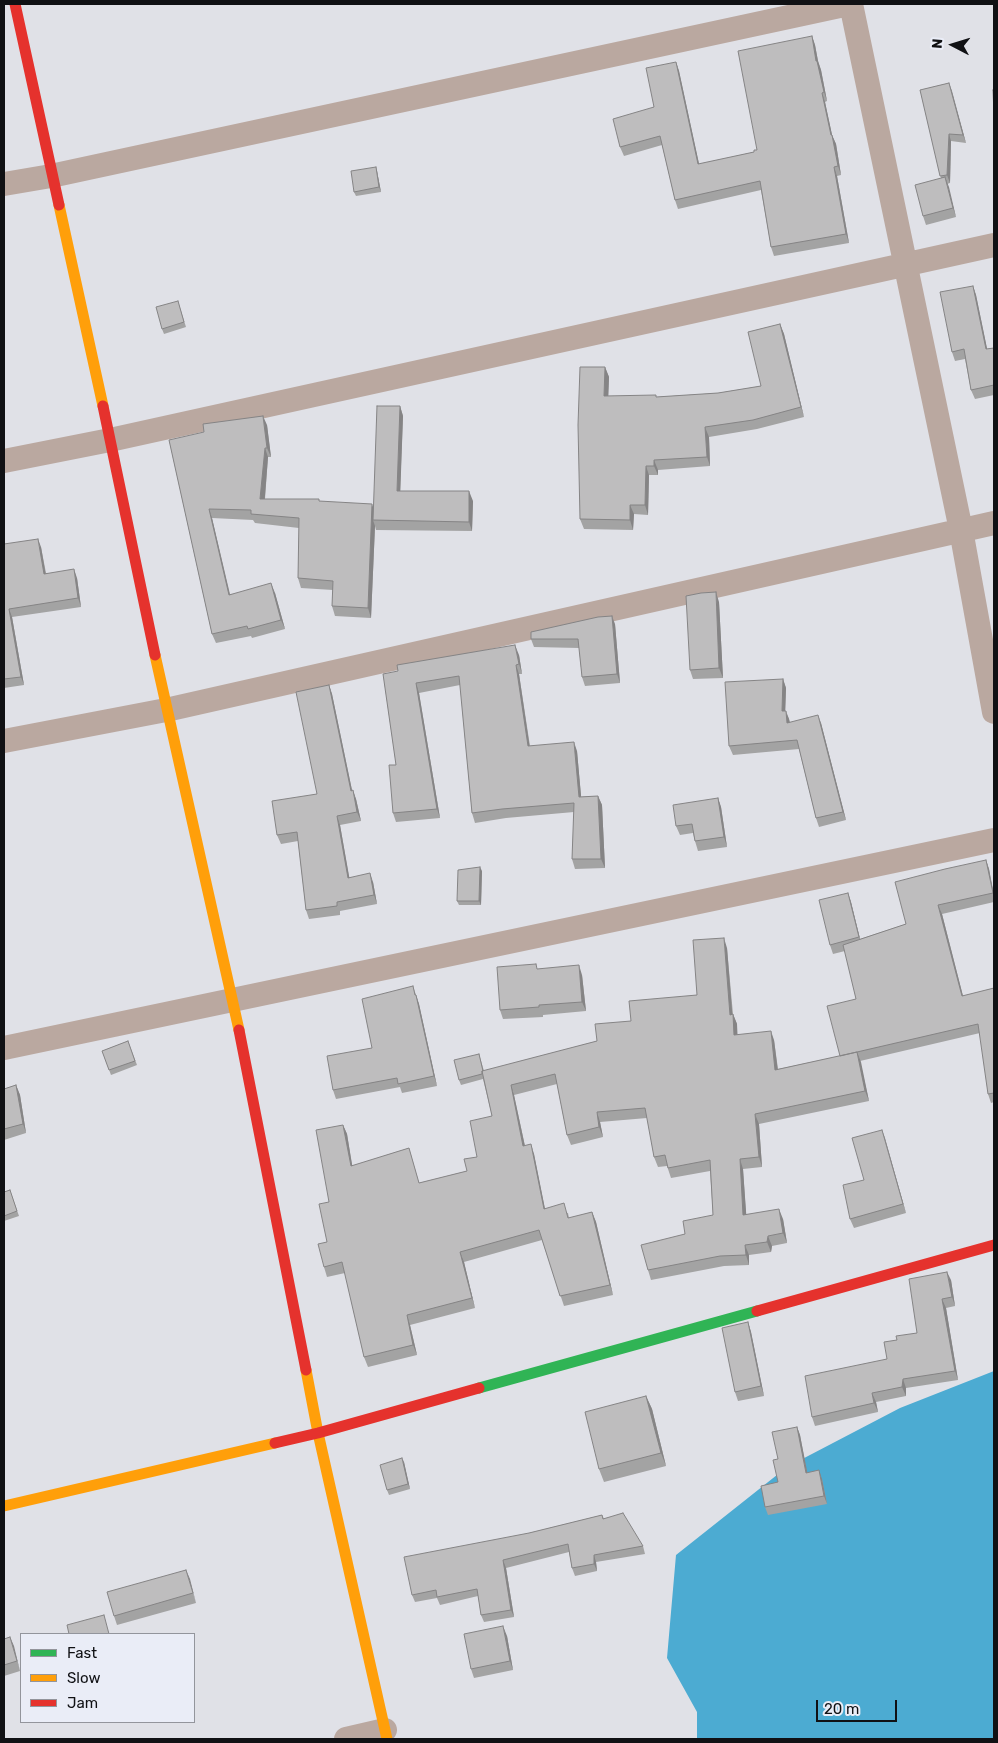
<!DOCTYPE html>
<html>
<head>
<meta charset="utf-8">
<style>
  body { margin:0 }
  #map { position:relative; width:998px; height:1743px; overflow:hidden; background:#e0e1e7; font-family:Rubik,sans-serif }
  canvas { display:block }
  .frame { position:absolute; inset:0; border:5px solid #101114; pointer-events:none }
  .legend { position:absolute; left:20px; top:1633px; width:175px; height:90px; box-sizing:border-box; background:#eaedf7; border:1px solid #93959c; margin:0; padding:6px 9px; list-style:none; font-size:15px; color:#101114 }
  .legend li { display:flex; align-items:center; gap:10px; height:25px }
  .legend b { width:25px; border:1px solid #93959c }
  .north { position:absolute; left:928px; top:20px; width:50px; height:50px; -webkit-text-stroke:4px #eaedf7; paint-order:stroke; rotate:275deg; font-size:14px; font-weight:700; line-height:20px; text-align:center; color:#101114 }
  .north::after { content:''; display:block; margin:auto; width:18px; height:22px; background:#101114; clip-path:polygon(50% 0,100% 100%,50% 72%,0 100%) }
  .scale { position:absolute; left:816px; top:1700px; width:81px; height:22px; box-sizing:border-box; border:2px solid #101114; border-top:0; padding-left:6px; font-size:15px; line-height:18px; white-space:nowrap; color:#101114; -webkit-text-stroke:4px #eaedf7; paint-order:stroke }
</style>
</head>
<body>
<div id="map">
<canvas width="998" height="1743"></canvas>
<div class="frame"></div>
<ul class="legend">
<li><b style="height:6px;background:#30b455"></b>Fast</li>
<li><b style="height:6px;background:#ff9f0a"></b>Slow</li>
<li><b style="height:6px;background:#e5322d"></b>Jam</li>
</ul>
<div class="north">N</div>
<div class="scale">20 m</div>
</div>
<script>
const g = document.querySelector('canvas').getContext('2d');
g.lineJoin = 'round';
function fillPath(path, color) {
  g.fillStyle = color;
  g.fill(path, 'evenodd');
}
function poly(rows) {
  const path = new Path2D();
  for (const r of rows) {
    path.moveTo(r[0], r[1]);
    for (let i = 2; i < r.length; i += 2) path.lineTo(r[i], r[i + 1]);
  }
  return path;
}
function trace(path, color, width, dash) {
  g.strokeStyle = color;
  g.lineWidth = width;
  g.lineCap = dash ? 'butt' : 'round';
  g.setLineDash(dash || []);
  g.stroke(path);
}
fillPath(poly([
  [994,1371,994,1739,697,1739,697,1712,667,1658,676,1555,787,1467,900,1408]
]), '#4cabd2');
trace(poly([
  [851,4,961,530,994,712],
  [4,184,51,176,849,4],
  [4,461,110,440,994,245],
  [4,741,166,710,994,523],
  [4,1048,994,840],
  [346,1739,385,1730]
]), '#baa8a0', 24);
trace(poly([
  [479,1388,757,1311]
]), '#30b455', 11);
trace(poly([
  [59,205,103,406],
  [155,655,239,1030],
  [306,1370,318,1433,387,1739],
  [4,1506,275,1443]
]), '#ff9f0a', 11);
trace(poly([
  [15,4,59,205],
  [103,406,155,655],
  [239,1030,306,1370],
  [757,1311,994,1245],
  [275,1443,318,1433,479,1388]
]), '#e5322d', 11);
fillPath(poly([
  [812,36,815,45,818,61,821,70,827,101,825,102,832,135,836,144,841,175,837,176,849,243,774,256,771,247,761,190,678,209,675,200,662,145,624,156,620,147,654,107,676,62,679,71,699,164,754,152,757,150],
  [949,83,966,143,951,141,950,183,947,184,956,217,926,225,923,216,941,178,920,90],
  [376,167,377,171,381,192,356,196,354,192],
  [973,286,976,295,987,349,994,348,994,395,975,399,971,390,965,359,955,361,952,352],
  [178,301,186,327,164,334,162,329],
  [780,324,784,334,804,417,757,429,709,437,710,466,658,470,658,475,649,475,648,515,634,514,633,530,584,529,580,519,605,367,609,377,608,396,657,397,718,393,761,386],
  [400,406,403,416,400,491,473,501,472,531,376,530,375,526,371,618,335,616,332,606,333,590,301,588,298,578,299,528,255,523,253,520,212,518,230,594,275,593,285,629,252,638,251,636,216,643,212,634,169,440,267,425,271,457,268,457,265,499,319,501,373,507],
  [4,544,41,547,46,573,77,578,81,607,12,617,24,685,4,688],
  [719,602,723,678,693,679,690,670],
  [615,624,620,683,585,686,582,677,579,648,534,647,531,639],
  [519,655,522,674,519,674,530,746,577,751,581,797,598,796,602,805,605,868,575,869,572,859,574,812,506,818,475,823,472,813,460,685,419,693,440,818,396,822,393,813,396,765,383,674],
  [783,679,786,688,785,711,789,719,790,722,821,723,846,820,819,827,816,818,799,749,733,755,729,746],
  [329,685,332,694,352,790,356,799,361,821,340,825,349,877,373,882,377,904,340,911,340,915,309,919,306,910,298,841,281,844,277,835,317,794],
  [718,798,721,807,727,847,698,851,695,841,693,833,680,835,676,826],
  [986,860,989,869,994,894,994,902,942,914,963,996,994,988,994,1102,991,1103,988,1094,980,1033,860,1061,869,1101,759,1124,762,1167,743,1169,746,1214,783,1219,787,1243,772,1246,771,1252,749,1255,749,1265,724,1266,651,1280,648,1270,685,1234,713,1215,710,1171,671,1178,667,1166,658,1167,654,1157,647,1118,600,1122,603,1137,571,1145,567,1135,557,1084,514,1095,525,1146,534,1154,545,1209,568,1213,569,1218,592,1212,596,1222,613,1295,564,1306,542,1240,464,1262,475,1308,410,1325,417,1355,368,1367,364,1357,345,1273,327,1277,324,1267,327,1242,329,1202,343,1125,347,1134,352,1166,409,1148,419,1183,467,1171,477,1157,492,1116,483,1079,461,1085,459,1080,479,1054,484,1071,597,1041,631,1021,697,995,727,948,733,1014,737,1024,737,1035,774,1040,778,1069,840,1056,856,999,845,951,833,954,830,945,848,893,851,902,860,939,906,924],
  [482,871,481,905,459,905,457,901],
  [582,975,586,1011,543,1015,543,1017,503,1019,500,1010],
  [413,986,419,1004,437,1086,402,1093,400,1087,336,1099,333,1090,372,1048],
  [128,1041,137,1065,111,1075,102,1051],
  [16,1085,20,1095,26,1133,4,1140,4,1089],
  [882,1130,906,1213,854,1228,850,1219],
  [10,1190,19,1216,4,1221,4,1192],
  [951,1280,955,1306,946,1308,958,1380,906,1388,906,1396,876,1402,878,1412,815,1426,812,1417,887,1359,897,1340,917,1333],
  [748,1322,751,1332,764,1396,738,1401,735,1392],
  [646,1396,652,1409,666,1466,604,1482,599,1469],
  [797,1427,800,1435,807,1473,822,1479,827,1504,768,1515,765,1507,778,1482,778,1459],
  [404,1462,410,1489,389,1495,387,1490],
  [602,1515,604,1519,643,1546,645,1554,596,1562,597,1571,575,1576,572,1568,569,1552,506,1568,514,1617,484,1622,481,1615,478,1596,440,1605,437,1598,415,1602,412,1595,529,1533],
  [186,1570,196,1603,117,1625,114,1616],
  [507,1636,513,1670,474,1678,471,1669],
  [10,1637,20,1671,4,1676,4,1639]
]), '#a3a3a3');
fillPath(poly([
  [812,36,815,45,818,61,821,70,827,101,824,92,816,61],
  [676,62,679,71,701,173,698,164],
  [949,83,952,91,966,143,963,135],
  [822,93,825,102,834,144,831,135],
  [949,134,951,141,950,183,947,175],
  [832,135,836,144,841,175,838,166],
  [376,167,377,171,381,192,379,187],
  [834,167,837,176,849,243,846,234],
  [945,177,949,187,956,217,953,208],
  [973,286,976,295,989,358,986,349],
  [780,324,784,334,804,417,801,407],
  [605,367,609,377,608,406,604,396],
  [400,406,403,416,400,500,397,491],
  [263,416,267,425,271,457,267,448],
  [705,427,709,437,710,466,707,457],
  [265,448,268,457,264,508,260,499],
  [654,460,658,470,658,475,654,466],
  [646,466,649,475,648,515,645,505],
  [469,491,473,501,472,531,469,522],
  [372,504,375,513,373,520,375,526,371,618,368,608],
  [630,505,634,514,633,530,630,520],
  [209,509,212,518,232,604,229,595],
  [38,539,41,547,47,582,44,574],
  [74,569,77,578,81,607,78,598],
  [271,583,275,593,285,629,281,620],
  [716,592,719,602,723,678,719,668],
  [9,609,12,617,24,685,21,677],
  [612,616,615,624,620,683,617,674],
  [515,645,519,655,522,674,519,664],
  [516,665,519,674,531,756,528,746],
  [783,679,786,688,785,719,782,711],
  [416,683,419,693,440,818,437,809],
  [329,685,332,694,354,800,351,791],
  [786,711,789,719,791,731,787,723],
  [818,715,821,723,846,820,843,812],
  [574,742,577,751,582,806,579,797],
  [353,790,356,799,361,821,357,812],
  [598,796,602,805,605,868,601,859],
  [718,798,721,807,727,847,724,837],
  [337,816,340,825,351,887,348,878],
  [986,860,989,869,994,897,993,893],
  [480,867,482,871,481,905,479,901],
  [370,873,373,882,377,904,374,895],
  [848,893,851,902,862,947,859,937],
  [938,905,942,914,965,1004,962,996],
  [724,938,727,948,733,1023,733,1014,737,1024,738,1045,734,1035,730,1015],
  [579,965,582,975,586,1011,582,1002],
  [416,995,419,1004,437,1086,434,1076],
  [771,1031,774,1040,779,1080,775,1070],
  [857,1052,861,1062,869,1101,865,1091],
  [16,1085,20,1095,26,1133,23,1124],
  [511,1085,514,1095,527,1156,523,1146],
  [597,1112,600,1122,603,1137,599,1127],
  [755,1114,759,1124,762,1167,759,1157],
  [343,1125,347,1134,354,1176,351,1166],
  [882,1130,885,1138,906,1213,903,1204],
  [531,1144,534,1154,547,1219,544,1209],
  [740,1159,743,1169,747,1225,743,1215],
  [779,1209,783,1219,787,1243,783,1233],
  [592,1212,596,1222,613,1295,610,1285],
  [768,1236,772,1246,771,1252,767,1242],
  [745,1245,749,1255,749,1265,746,1255],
  [460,1252,464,1262,475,1308,472,1298],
  [947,1272,951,1280,955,1306,952,1297],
  [942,1299,946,1308,958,1380,955,1371],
  [407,1315,410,1325,417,1355,413,1345],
  [748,1322,751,1332,764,1396,761,1386],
  [903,1379,906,1388,906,1396,902,1387],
  [872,1393,876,1402,878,1412,874,1403],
  [646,1396,652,1409,666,1466,661,1453],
  [797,1427,800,1435,809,1481,806,1473],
  [402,1458,404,1462,410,1489,408,1484],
  [819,1470,822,1479,827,1504,824,1496],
  [594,1555,596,1562,597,1571,594,1564],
  [503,1560,506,1568,514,1617,511,1610],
  [186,1570,190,1579,196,1603,193,1593],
  [503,1626,507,1636,513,1670,510,1661],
  [10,1637,14,1646,20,1671,17,1661]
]), '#858485');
const building = poly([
  [812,36,816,61,817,61,824,92,822,93,831,135,832,135,838,166,834,167,846,234,771,247,760,181,675,200,660,136,620,147,613,119,654,107,646,68,676,62,698,164,754,152,754,150,757,150,738,51,812,36],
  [949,83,963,135,949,134,947,175,940,176,920,90,949,83],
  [993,90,994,90,994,114,993,90],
  [376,167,379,187,354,192,351,171,376,167],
  [945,177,953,208,923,216,915,185,945,177],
  [973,286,986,349,994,348,994,385,971,390,964,349,952,352,940,292,973,286],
  [178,301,184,322,162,329,156,307,178,301],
  [780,324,801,407,753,420,705,427,707,457,654,460,654,466,646,466,645,505,630,505,630,520,580,519,578,425,580,367,605,367,604,396,656,395,656,397,718,393,761,386,748,332,780,324],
  [377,406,400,406,397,491,469,491,469,522,373,520,377,406],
  [263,416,267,448,265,448,260,499,319,499,319,501,372,504,368,608,332,606,333,581,298,578,299,518,251,514,251,510,209,509,229,595,271,583,281,620,248,629,247,626,212,634,169,440,204,432,203,424,263,416],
  [38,539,44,574,74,569,78,598,9,609,21,677,4,679,4,544,38,539],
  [716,592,719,668,690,670,686,596,701,593,716,592],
  [612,616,617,674,582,677,578,639,531,639,531,632,598,617,612,616],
  [515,645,519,664,516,665,528,746,574,742,579,797,598,796,601,859,572,859,574,803,502,809,472,813,459,676,416,683,437,809,393,813,389,765,396,765,383,674,398,671,397,665,515,645],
  [783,679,782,711,786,711,787,723,818,715,843,812,816,818,797,740,729,746,725,682,783,679],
  [329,685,351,791,353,790,357,812,337,816,348,878,370,873,374,895,337,902,337,906,306,910,297,832,277,835,272,801,317,794,296,692,329,685],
  [718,798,724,837,695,841,692,824,676,826,673,805,718,798],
  [986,860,993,893,938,905,962,996,994,988,994,1093,988,1094,978,1024,857,1052,840,1056,827,1006,856,999,843,945,906,924,895,882,945,869,986,860],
  [480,867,479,901,457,901,458,870,480,867],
  [848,893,859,937,830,945,819,900,848,893],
  [724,938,730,1015,733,1014,734,1035,771,1031,775,1070,857,1052,865,1091,755,1114,759,1157,740,1159,743,1215,779,1209,783,1233,768,1236,767,1242,745,1245,746,1255,720,1256,648,1270,641,1245,685,1234,683,1221,713,1215,710,1160,668,1168,665,1155,654,1157,645,1108,597,1112,599,1127,567,1135,555,1074,511,1085,523,1146,531,1144,544,1209,564,1203,568,1218,592,1212,610,1285,560,1296,539,1230,460,1252,472,1298,407,1315,413,1345,364,1357,342,1262,324,1267,318,1244,327,1242,319,1204,329,1202,316,1130,343,1125,351,1166,409,1148,419,1183,467,1171,464,1159,477,1157,470,1121,492,1116,482,1071,597,1041,595,1024,631,1021,629,1001,697,995,693,940,724,938],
  [536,964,537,969,579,965,582,1002,539,1005,539,1007,500,1010,497,967,536,964],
  [413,986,415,995,416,995,434,1076,398,1084,397,1078,333,1090,327,1056,372,1048,362,999,413,986],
  [128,1041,135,1061,109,1070,102,1051,128,1041],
  [479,1054,483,1071,482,1071,482,1074,459,1080,454,1060,479,1054],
  [16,1085,23,1124,4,1129,4,1089,16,1085],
  [882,1130,903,1204,850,1219,843,1185,864,1180,852,1138,882,1130],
  [10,1190,17,1211,4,1216,4,1192,10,1190],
  [947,1272,952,1297,942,1299,955,1371,903,1379,902,1387,872,1393,874,1403,812,1417,805,1376,887,1359,884,1342,897,1340,896,1336,917,1333,909,1279,947,1272],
  [748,1322,761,1386,735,1392,722,1328,748,1322],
  [646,1396,661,1453,599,1469,585,1412,646,1396],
  [797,1427,806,1473,819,1470,824,1496,765,1507,761,1486,778,1482,773,1460,778,1459,772,1432,797,1427],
  [402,1458,408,1484,387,1490,380,1465,402,1458],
  [623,1513,643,1546,594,1555,594,1564,572,1568,568,1544,503,1560,511,1610,481,1615,477,1589,437,1597,436,1590,412,1595,404,1557,529,1533,602,1515,603,1519,623,1513],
  [186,1570,193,1593,114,1616,107,1592,186,1570],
  [104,1615,109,1634,69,1634,67,1625,104,1615],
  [503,1626,510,1661,471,1669,464,1634,503,1626],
  [10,1637,17,1661,4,1665,4,1639,10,1637]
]);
fillPath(building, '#bebdbe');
trace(building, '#858485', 1);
</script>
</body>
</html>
